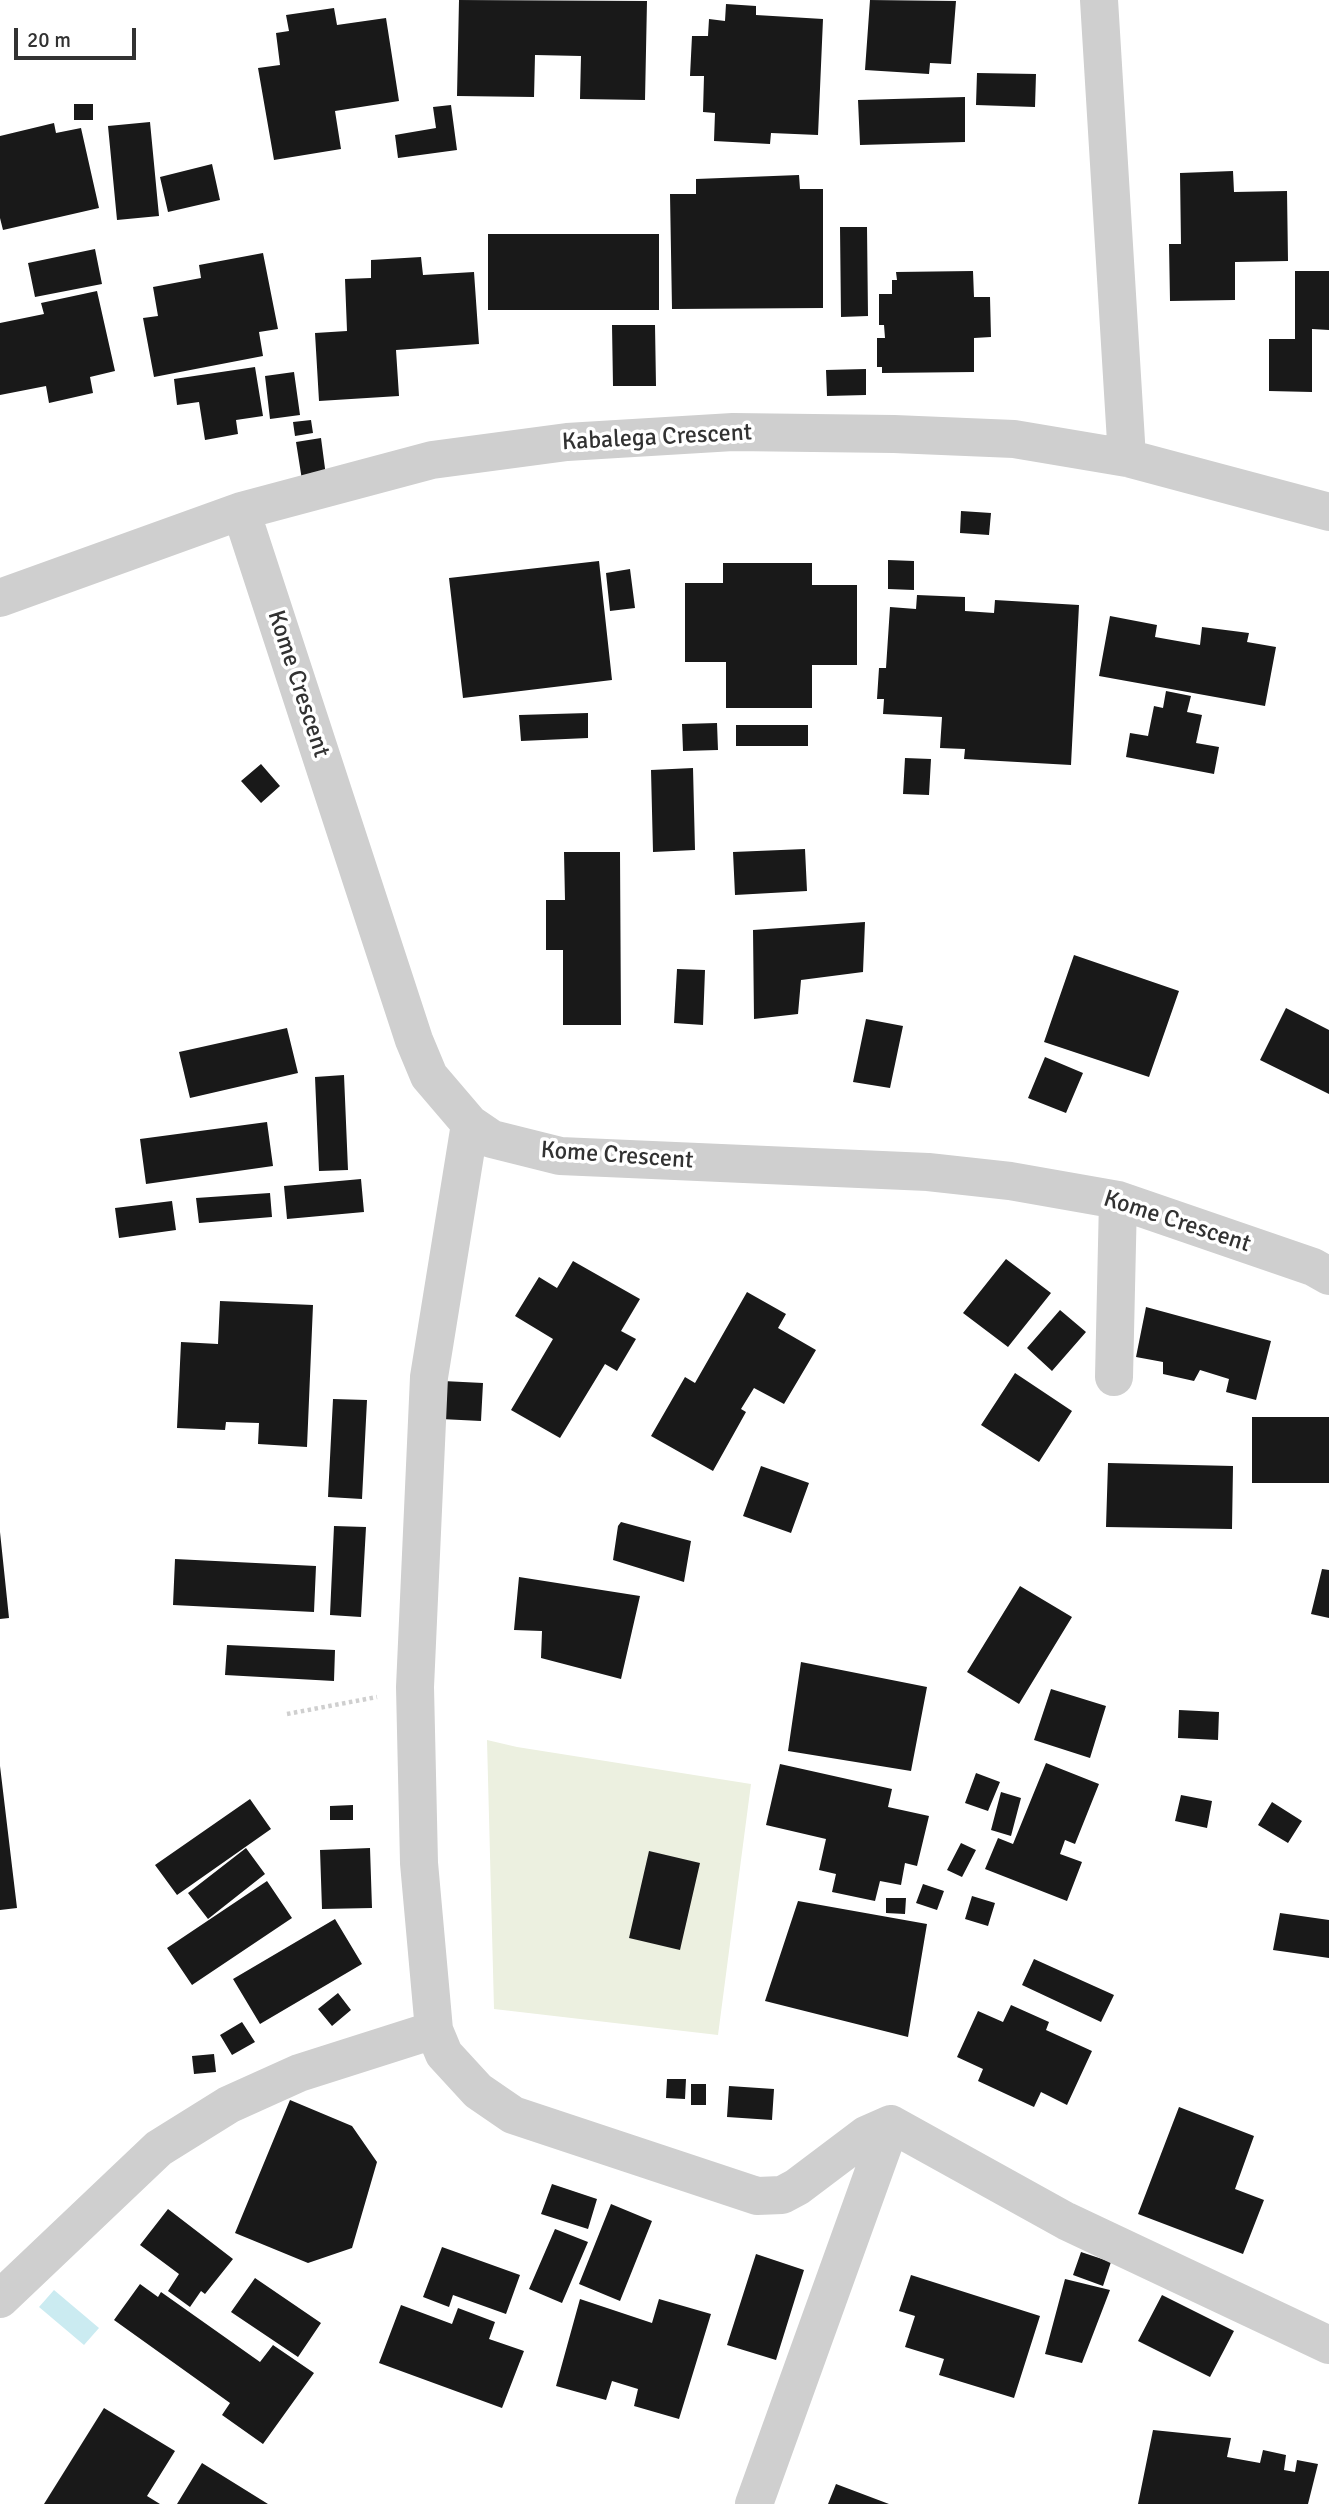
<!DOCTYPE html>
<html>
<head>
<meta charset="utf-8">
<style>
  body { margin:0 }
  #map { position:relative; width:1329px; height:2504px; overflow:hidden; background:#fff; font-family:Signika,sans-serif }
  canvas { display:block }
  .scale { position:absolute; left:14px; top:28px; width:122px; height:32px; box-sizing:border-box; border:4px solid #323232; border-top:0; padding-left:9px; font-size:21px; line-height:24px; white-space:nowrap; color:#323232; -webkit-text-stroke:5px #fff; paint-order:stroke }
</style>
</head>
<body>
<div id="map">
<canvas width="1329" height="2504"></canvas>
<div class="scale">20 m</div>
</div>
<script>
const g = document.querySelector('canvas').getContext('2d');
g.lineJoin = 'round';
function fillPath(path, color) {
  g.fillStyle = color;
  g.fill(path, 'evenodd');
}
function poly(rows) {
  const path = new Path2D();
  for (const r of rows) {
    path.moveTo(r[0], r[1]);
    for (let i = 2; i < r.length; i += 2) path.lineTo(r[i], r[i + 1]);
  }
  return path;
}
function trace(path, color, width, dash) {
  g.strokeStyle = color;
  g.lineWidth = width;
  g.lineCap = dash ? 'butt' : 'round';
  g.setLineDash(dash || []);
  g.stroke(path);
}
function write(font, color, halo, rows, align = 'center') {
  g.font = font + ' Signika,sans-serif';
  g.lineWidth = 7;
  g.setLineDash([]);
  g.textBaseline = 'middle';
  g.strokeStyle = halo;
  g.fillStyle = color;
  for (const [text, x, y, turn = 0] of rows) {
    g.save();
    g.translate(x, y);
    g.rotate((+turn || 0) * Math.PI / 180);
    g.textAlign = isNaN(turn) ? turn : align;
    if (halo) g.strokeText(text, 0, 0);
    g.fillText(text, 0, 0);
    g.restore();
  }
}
fillPath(poly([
  [487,1740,517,1747,751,1784,718,2035,494,2009]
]), '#ecf0e0');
fillPath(poly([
  [54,2290,99,2328,84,2345,39,2307]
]), '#cbebf1');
fillPath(poly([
  [459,0,647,1,645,100,580,99,581,56,535,55,534,97,457,96],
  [870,0,956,1,951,64,930,63,929,74,865,70],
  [726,4,756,6,756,15,823,19,818,135,771,133,770,144,714,141,715,113,703,112,704,76,690,76,692,36,708,36,709,19,725,21],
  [334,8,337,25,386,18,399,101,335,111,341,149,274,160,258,68,280,65,276,33,289,31,286,15],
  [977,73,1036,74,1035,107,976,105],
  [965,97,965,142,860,145,858,100],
  [74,104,93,104,93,120,74,120],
  [451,105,457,150,398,158,395,135,436,128,433,107],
  [150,122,159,216,117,220,108,126],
  [54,123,56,133,81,128,99,208,3,230,0,218,0,136],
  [212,164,220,200,168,212,160,177],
  [1233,171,1234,192,1287,191,1288,261,1235,262,1235,300,1170,301,1169,244,1181,244,1180,173],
  [799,175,800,189,823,189,823,308,672,309,670,194,696,194,696,179],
  [840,227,867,227,868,316,841,317],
  [488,234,659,234,659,310,488,310],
  [95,249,102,284,35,297,28,263],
  [263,253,278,329,259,332,263,356,154,377,143,318,158,316,153,287,201,278,199,265],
  [421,257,423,275,474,272,479,344,396,350,399,396,319,401,315,333,347,331,345,279,371,278,371,260],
  [973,271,974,297,990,297,991,337,974,338,974,372,882,373,882,367,877,367,877,338,885,338,884,325,879,325,879,294,892,294,892,280,897,280,896,272],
  [1295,271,1329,271,1329,330,1312,329,1312,392,1269,391,1269,339,1295,339],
  [97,291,115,371,90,377,93,393,49,403,46,386,0,395,0,323,44,314,41,303],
  [612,325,655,325,656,386,613,386],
  [255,367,263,416,236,420,238,434,205,440,199,402,177,405,174,379],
  [866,369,866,395,827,396,826,370],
  [294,372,300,415,270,419,265,376],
  [311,420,313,433,295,436,293,422],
  [321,438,326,476,302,480,296,442],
  [961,511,991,513,989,535,960,533],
  [888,560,914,561,914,590,888,589],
  [599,561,612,680,463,698,449,578],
  [723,563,812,563,812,585,857,585,857,665,812,665,812,708,726,708,726,662,685,662,685,583,723,583],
  [630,569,635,608,610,611,606,573],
  [917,595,965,597,965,611,994,613,995,600,1079,605,1071,765,964,759,965,749,940,748,942,717,883,714,884,699,877,699,879,668,886,668,890,607,916,609],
  [1110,616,1157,625,1155,637,1200,645,1202,627,1249,633,1247,642,1276,647,1265,706,1099,676],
  [1166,691,1191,696,1187,712,1202,715,1196,743,1219,747,1214,774,1126,757,1130,733,1148,736,1154,706,1163,708],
  [588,713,588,738,521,741,519,715],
  [717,723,718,750,683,751,682,724],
  [736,725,808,725,808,746,736,746],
  [905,758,931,759,929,795,903,794],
  [261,764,280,786,261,803,241,781],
  [693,768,695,850,653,852,651,770],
  [805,849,807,891,735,895,733,852],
  [564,852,620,852,621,1025,563,1025,563,950,546,950,546,900,565,900],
  [865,922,863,972,801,980,798,1014,754,1019,753,930],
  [1074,955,1179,991,1149,1077,1044,1042],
  [677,969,705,970,703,1025,674,1023],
  [1286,1008,1329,1030,1329,1094,1260,1060],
  [866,1019,903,1026,890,1088,853,1082],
  [287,1028,298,1073,190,1098,179,1052],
  [1045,1057,1083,1073,1066,1113,1028,1098],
  [344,1075,348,1170,319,1171,315,1077],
  [267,1122,273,1166,146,1184,140,1139],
  [361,1179,364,1212,287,1219,284,1186],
  [270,1193,272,1217,199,1223,196,1198],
  [172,1201,176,1230,119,1238,115,1208],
  [1006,1259,1051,1293,1008,1347,963,1313],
  [573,1261,640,1299,621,1331,636,1339,617,1371,605,1364,560,1438,511,1410,553,1339,515,1316,539,1277,557,1288],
  [747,1292,786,1314,778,1328,816,1350,784,1404,754,1388,741,1409,746,1412,713,1471,651,1436,685,1377,695,1383],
  [220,1301,313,1305,307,1447,258,1444,259,1423,226,1422,225,1430,177,1428,181,1342,218,1344],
  [1146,1307,1271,1341,1256,1400,1226,1392,1229,1379,1200,1370,1194,1381,1163,1374,1163,1362,1136,1357],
  [1060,1310,1086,1332,1052,1371,1027,1348],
  [1015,1373,1072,1411,1039,1462,981,1425],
  [443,1381,483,1383,481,1421,441,1419],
  [333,1399,367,1400,362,1499,328,1497],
  [1252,1417,1329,1417,1329,1483,1252,1483],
  [1108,1463,1233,1466,1232,1529,1106,1527],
  [761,1466,809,1483,791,1533,743,1516],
  [621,1522,691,1541,684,1582,613,1560,618,1526],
  [334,1526,366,1527,361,1617,330,1615],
  [0,1532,9,1618,0,1619],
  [175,1559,316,1566,314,1612,173,1605],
  [1322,1569,1329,1570,1329,1618,1311,1614],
  [519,1577,640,1596,621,1679,541,1658,542,1631,514,1630],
  [1020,1586,1072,1617,1019,1704,967,1672],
  [227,1645,335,1650,334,1681,225,1675],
  [801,1662,927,1687,911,1771,788,1751],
  [1051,1689,1106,1706,1090,1758,1034,1740],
  [1179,1710,1219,1712,1218,1740,1178,1738],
  [1046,1763,1099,1784,1075,1844,1065,1840,1060,1854,1082,1862,1067,1901,985,1869,998,1838,1013,1844],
  [780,1764,892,1789,888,1807,929,1816,917,1866,905,1863,901,1885,880,1881,875,1901,832,1892,836,1874,819,1870,826,1839,766,1825],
  [0,1766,17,1908,0,1910],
  [976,1773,1000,1782,988,1811,965,1803],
  [1001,1792,1021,1798,1011,1836,991,1830],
  [1181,1795,1212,1801,1207,1828,1175,1821],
  [250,1799,271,1829,177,1895,155,1865],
  [1272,1802,1302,1821,1288,1843,1258,1825],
  [353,1805,353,1820,330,1820,330,1806],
  [961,1843,976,1850,962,1877,947,1870],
  [246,1848,265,1874,208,1919,188,1893],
  [370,1848,372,1908,322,1909,320,1850],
  [649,1851,700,1863,680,1950,629,1938],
  [267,1881,292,1918,192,1985,167,1948],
  [923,1884,944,1891,937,1910,916,1903],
  [972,1896,995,1903,988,1926,965,1919],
  [886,1898,906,1898,905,1914,886,1913],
  [798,1901,927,1924,908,2037,765,2001],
  [1280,1913,1329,1920,1329,1958,1273,1950],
  [335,1919,362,1964,260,2024,233,1979],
  [1034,1959,1114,1995,1101,2022,1022,1985],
  [338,1993,351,2010,332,2026,318,2009],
  [1011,2005,1049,2022,1046,2030,1092,2051,1067,2105,1041,2092,1034,2107,978,2081,983,2069,957,2057,978,2011,1003,2022],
  [242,2022,255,2042,232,2055,220,2035],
  [214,2054,216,2072,194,2074,192,2056],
  [667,2079,686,2079,685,2099,666,2098],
  [691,2084,706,2084,706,2105,691,2105],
  [729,2086,774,2089,772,2120,727,2117],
  [290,2100,352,2126,377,2162,352,2248,308,2263,235,2233],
  [1179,2107,1254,2136,1235,2189,1264,2200,1243,2254,1138,2214],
  [552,2184,597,2199,588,2229,541,2214],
  [611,2204,652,2221,620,2301,579,2284],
  [168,2209,233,2259,205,2294,201,2291,190,2307,168,2291,179,2274,140,2245],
  [555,2229,588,2242,562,2303,529,2289],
  [442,2247,520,2275,506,2314,453,2295,449,2307,423,2297],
  [1081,2252,1111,2262,1103,2286,1073,2275],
  [756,2254,804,2270,776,2360,727,2345],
  [911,2275,1040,2316,1014,2398,939,2375,944,2359,905,2347,915,2316,899,2311],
  [255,2278,321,2323,298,2357,231,2312],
  [1065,2279,1110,2290,1082,2363,1045,2354],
  [140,2284,158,2297,161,2292,260,2362,273,2345,314,2373,263,2444,222,2415,230,2403,114,2320],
  [1162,2295,1234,2331,1210,2377,1138,2341],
  [580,2299,652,2323,659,2299,711,2314,679,2419,634,2406,638,2389,612,2381,606,2400,556,2386],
  [401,2305,452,2324,458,2308,495,2322,489,2339,524,2351,502,2408,379,2363],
  [104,2408,175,2451,147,2496,160,2504,44,2504],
  [1153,2430,1231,2438,1227,2457,1260,2463,1263,2450,1286,2455,1284,2470,1295,2472,1297,2460,1318,2464,1308,2504,1138,2504],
  [202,2463,268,2504,177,2504],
  [836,2484,889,2504,828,2504]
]), '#191919');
trace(poly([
  [287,1714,377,1697]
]), '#cfcfcf', 4.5, [3.5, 3.5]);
trace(poly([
  [1099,0,1127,458],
  [241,511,414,1040,429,1076,470,1124,492,1139,560,1156,928,1172,1010,1181,1118,1200,1313,1267,1329,1276],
  [0,598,241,511,432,460,567,442,733,432,894,434,1014,439,1127,458,1329,512],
  [470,1124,429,1377,415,1687,419,1863,434,2030,444,2054,478,2091,513,2115,757,2196,782,2195,797,2187,866,2135,891,2124,1066,2221,1329,2345],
  [1114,1377,1118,1200],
  [0,2299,159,2148,228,2105,299,2073,434,2030],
  [754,2504,891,2124]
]), '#cfcfcf', 38);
write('24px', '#323232', '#fff', [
  ["Kabalega Crescent",657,438,-3],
  ["Kome Crescent",298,684,72],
  ["Kome Crescent",617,1156,4],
  ["Kome Crescent",1177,1222,18]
]);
</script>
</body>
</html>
